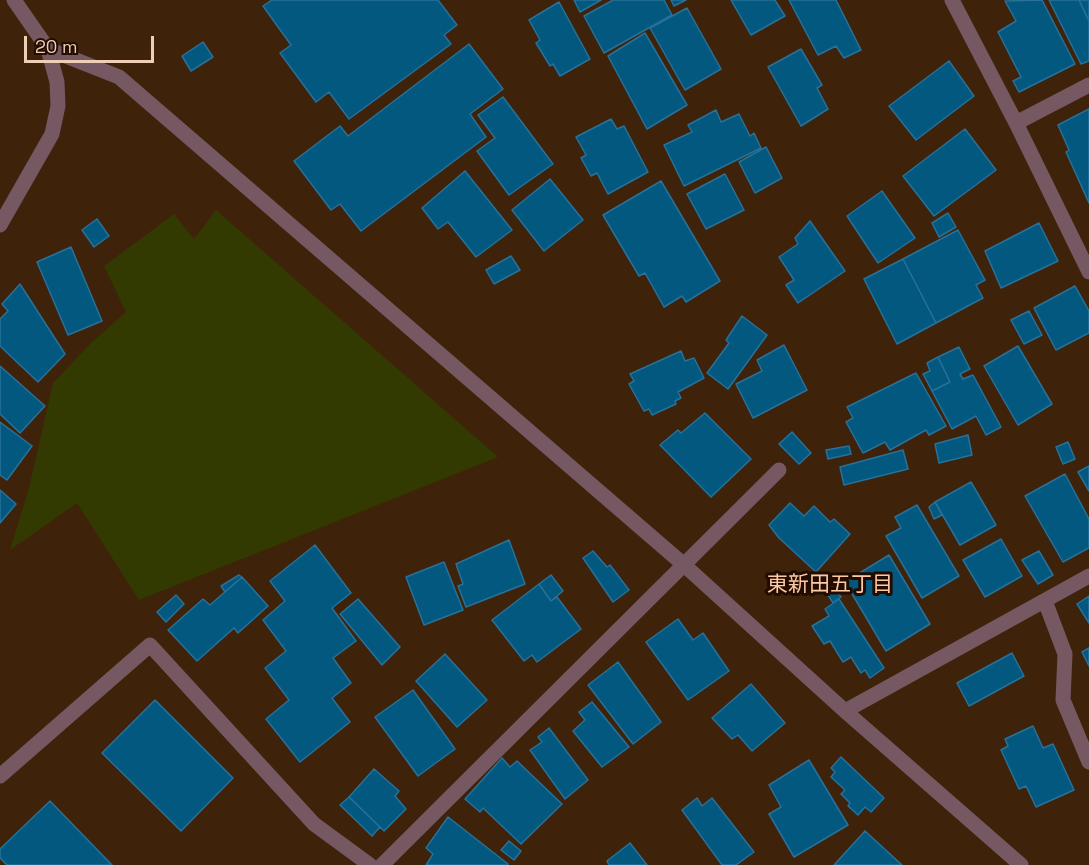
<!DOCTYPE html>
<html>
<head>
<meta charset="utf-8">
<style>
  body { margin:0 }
  #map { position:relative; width:1089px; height:865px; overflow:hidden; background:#3f220a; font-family:"Space Grotesk",sans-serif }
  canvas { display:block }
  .scale { position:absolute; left:24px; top:36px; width:130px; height:27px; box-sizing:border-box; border:3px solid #eeceb7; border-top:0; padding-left:8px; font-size:18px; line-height:21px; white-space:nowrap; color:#eeceb7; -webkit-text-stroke:4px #220c00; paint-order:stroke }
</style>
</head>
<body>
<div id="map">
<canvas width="1089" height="865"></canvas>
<div class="scale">20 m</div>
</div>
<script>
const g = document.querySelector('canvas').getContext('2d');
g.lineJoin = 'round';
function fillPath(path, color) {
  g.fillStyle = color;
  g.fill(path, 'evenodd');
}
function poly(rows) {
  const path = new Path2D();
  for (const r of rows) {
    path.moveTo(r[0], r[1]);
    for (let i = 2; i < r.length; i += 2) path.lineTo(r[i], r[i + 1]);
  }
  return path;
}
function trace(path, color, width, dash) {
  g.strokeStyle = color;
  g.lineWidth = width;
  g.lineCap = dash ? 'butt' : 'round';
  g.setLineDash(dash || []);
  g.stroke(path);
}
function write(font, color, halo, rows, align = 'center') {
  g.font = font + ' "Space Grotesk","Noto Sans JP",sans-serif';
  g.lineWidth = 6;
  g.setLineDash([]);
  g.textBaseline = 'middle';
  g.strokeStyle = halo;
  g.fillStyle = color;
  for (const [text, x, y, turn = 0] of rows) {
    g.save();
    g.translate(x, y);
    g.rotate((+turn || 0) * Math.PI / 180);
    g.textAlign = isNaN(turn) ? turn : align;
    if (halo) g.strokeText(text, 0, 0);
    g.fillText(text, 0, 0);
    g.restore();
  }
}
fillPath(poly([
  [216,210,498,457,139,600,77,503,10,550,29,488,53,383,91,343,126,312,104,266,174,214,194,239]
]), '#333a01');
const building = poly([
  [272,0,438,0,457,25,444,35,451,44,349,119,329,92,316,102,280,53,291,45,263,6,272,0],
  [574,0,601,0,580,12,574,0],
  [613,0,664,0,672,15,604,53,584,16,613,0],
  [671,0,686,0,674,6,671,0],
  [731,0,775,0,785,16,751,35,731,0],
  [789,0,836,0,861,50,844,58,836,46,818,55,789,0],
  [1042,0,1075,64,1019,92,1013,81,1021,77,998,32,1016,21,1005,1,1042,0],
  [1049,0,1079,0,1089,21,1089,61,1081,64,1049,0],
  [1079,0,1089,0,1089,21,1079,0],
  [559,2,590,59,560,76,553,64,550,66,536,43,540,40,529,20,559,2],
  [687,8,721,69,685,90,650,28,687,8],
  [645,33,687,105,647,129,608,56,645,33],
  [203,42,213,57,191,71,182,56,203,42],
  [469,44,503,89,470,114,486,137,361,231,340,204,331,210,294,161,340,126,348,136,469,44],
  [801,49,822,85,817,88,828,109,801,126,768,67,801,49],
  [949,61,974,96,916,140,889,106,949,61],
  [503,97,553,164,509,195,477,151,495,138,478,115,503,97],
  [1089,109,1089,203,1066,152,1069,150,1058,125,1089,109],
  [716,110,721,122,739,114,750,136,754,133,761,148,684,186,664,145,692,132,688,125,716,110],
  [611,119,617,129,624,126,648,172,608,194,597,173,591,176,581,158,586,155,576,137,611,119],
  [965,129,996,170,934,216,903,176,965,129],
  [766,147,782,178,755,193,739,162,766,147],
  [465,171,512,230,476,257,448,222,438,229,422,208,465,171],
  [725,174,744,210,706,229,687,194,725,174],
  [550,179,583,220,544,251,512,210,550,179],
  [661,181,720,281,686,302,682,296,664,307,645,273,639,276,603,215,661,181],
  [882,191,915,238,878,263,847,216,882,191],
  [948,213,956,227,939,237,932,223,948,213],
  [97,219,109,236,94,247,82,230,97,219],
  [810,221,845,271,798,303,786,285,794,280,779,257,798,244,795,238,810,221],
  [1039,223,1058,261,1001,288,985,251,1039,223],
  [958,230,985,280,976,285,983,298,936,323,903,259,958,230],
  [71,247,102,321,68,335,37,262,71,247],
  [511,256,520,270,494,284,486,270,511,256],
  [903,259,936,323,897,344,864,279,903,259],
  [20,284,65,354,38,382,0,346,0,319,8,311,2,304,20,284],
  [1075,286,1089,311,1089,333,1056,350,1034,308,1075,286],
  [1029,311,1042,335,1024,344,1011,320,1029,311],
  [742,316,767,335,728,389,707,373,729,343,726,340,742,316],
  [784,345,807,390,753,418,736,384,762,371,757,360,784,345],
  [1018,346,1052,404,1018,425,984,366,1018,346],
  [959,347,970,369,960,374,963,379,973,375,1001,427,986,435,976,416,952,429,932,391,950,382,938,357,959,347],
  [681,351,685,361,694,358,704,378,678,392,681,398,675,401,676,404,652,415,649,409,644,411,629,384,634,381,630,374,681,351],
  [938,357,950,382,932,391,923,374,930,371,927,363,938,357],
  [0,366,45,406,20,433,0,414,0,366],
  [916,373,946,426,929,435,926,430,890,450,885,442,863,453,846,422,853,418,847,407,916,373],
  [705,413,751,459,711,497,660,445,678,430,681,433,705,413],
  [0,422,32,446,7,480,0,475,0,422],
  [792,432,811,453,799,464,779,444,792,432],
  [968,435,972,455,939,463,935,444,968,435],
  [1068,442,1075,459,1063,464,1056,447,1068,442],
  [849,446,851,454,828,459,826,450,849,446],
  [903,450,908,469,844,485,840,467,903,450],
  [1089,466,1089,491,1078,472,1089,466],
  [1065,474,1089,519,1089,548,1063,562,1025,496,1065,474],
  [971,482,996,525,960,545,935,502,971,482],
  [0,490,16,504,0,523,0,490],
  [935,502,942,515,934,519,929,507,935,502],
  [790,503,804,516,814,506,830,522,834,519,850,534,816,572,779,538,769,525,790,503],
  [917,505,959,576,922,598,886,536,901,528,895,517,917,505],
  [1001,539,1022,576,985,597,963,560,1001,539],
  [509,540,525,584,466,607,458,586,463,584,456,564,509,540],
  [315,545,351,593,332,608,356,641,333,658,351,683,332,698,350,722,300,762,266,719,289,700,265,668,286,651,263,620,285,601,270,581,315,545],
  [593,551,607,567,610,565,629,590,613,602,583,558,593,551],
  [1039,551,1053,575,1038,584,1022,560,1039,551],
  [889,555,930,624,886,651,845,582,889,555],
  [444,562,463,610,424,625,406,577,444,562],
  [239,575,242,577,225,592,221,586,239,575],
  [551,575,563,591,551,601,539,584,551,575],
  [242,577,268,606,238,633,234,628,197,661,168,630,203,599,210,605,242,577],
  [539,584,551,601,557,597,581,629,537,662,532,655,524,661,492,620,539,584],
  [836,590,841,597,833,603,828,595,836,590],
  [176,595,184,604,166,622,157,612,176,595],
  [1089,596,1089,623,1077,604,1089,596],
  [358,599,400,647,382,665,340,614,358,599],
  [839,599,884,668,870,678,865,670,861,673,851,657,843,662,830,641,824,644,812,626,829,616,825,609,839,599],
  [678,619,693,640,703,633,729,671,688,700,646,642,678,619],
  [1089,648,1089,666,1082,652,1089,648],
  [1012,653,1024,676,969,706,957,683,1012,653],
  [445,654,487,700,457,727,416,681,445,654],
  [618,662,661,722,633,744,588,685,618,662],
  [751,684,785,723,752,751,738,735,732,739,712,718,751,684],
  [413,690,455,749,418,776,375,717,413,690],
  [155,700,233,778,181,831,102,753,155,700],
  [592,702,629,747,602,767,573,731,585,720,579,712,592,702],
  [1033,726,1043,748,1053,744,1074,790,1036,807,1026,786,1019,789,1001,750,1008,746,1005,739,1033,726],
  [549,728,588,780,565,799,530,750,542,742,538,737,549,728],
  [841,757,884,798,871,812,865,807,858,815,848,806,850,803,841,794,845,790,831,777,835,772,831,768,841,757],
  [502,758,510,767,517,761,562,804,521,844,483,808,480,812,465,799,502,758],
  [809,760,848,825,794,857,769,814,781,807,769,785,809,760],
  [374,769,399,791,395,796,406,809,384,831,349,797,374,769],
  [349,797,380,827,372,836,340,805,349,797],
  [697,798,702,806,712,798,754,852,736,865,722,865,682,810,697,798],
  [50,801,112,865,7,865,0,858,0,849,50,801],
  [448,817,508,864,508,865,426,865,433,854,426,848,448,817],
  [865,831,902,865,834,865,865,831],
  [509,841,521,851,514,860,501,850,509,841],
  [630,843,647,865,609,865,607,861,630,843]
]);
fillPath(building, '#03587f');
trace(building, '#287199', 1.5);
trace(poly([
  [952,0,1016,123,1089,272],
  [48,49,119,77,683,564,845,711,1021,865],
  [1016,123,1089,85],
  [0,225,52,134,58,106,57,82,48,49,14,0],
  [1045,601,1065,654,1063,700,1089,762],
  [845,711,1089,576],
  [0,776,150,645,314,824,370,865],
  [382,865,779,470]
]), '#765862', 15);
write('21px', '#fcc9a5', '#220c00', [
  ["東新田五丁目",830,585]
]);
</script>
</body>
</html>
